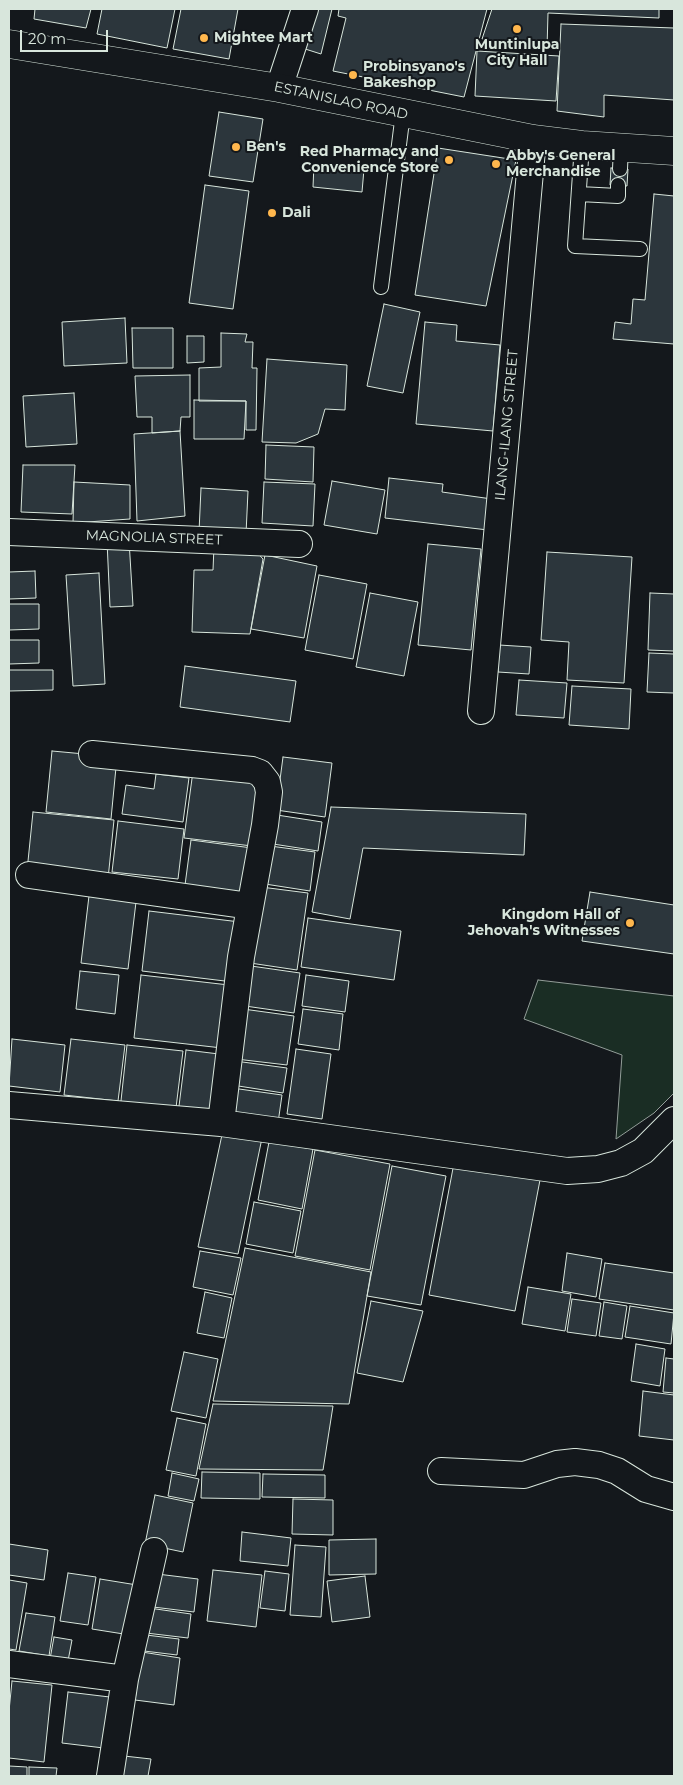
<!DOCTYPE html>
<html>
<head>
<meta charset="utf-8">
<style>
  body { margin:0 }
  #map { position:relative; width:683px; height:1785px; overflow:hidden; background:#14181c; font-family:Montserrat,sans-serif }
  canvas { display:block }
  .frame { position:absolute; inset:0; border:10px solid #d8e6dc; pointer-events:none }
  .scale { position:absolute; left:20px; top:30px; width:88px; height:22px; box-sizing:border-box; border:2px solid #d8e6dc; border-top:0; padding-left:6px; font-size:15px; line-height:18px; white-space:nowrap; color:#d8e6dc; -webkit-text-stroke:4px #14181c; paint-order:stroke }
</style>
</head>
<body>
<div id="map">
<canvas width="683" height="1785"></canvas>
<div class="frame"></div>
<div class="scale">20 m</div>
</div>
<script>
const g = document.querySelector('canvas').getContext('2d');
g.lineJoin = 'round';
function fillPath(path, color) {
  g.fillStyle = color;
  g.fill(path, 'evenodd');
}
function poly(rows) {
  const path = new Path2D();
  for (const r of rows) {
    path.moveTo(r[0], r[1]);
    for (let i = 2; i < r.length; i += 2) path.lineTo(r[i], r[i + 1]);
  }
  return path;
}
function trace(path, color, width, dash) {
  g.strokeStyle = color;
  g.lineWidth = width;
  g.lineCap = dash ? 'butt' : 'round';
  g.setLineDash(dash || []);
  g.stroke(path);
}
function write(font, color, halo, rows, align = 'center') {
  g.font = font + ' Montserrat,sans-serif';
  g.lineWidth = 4;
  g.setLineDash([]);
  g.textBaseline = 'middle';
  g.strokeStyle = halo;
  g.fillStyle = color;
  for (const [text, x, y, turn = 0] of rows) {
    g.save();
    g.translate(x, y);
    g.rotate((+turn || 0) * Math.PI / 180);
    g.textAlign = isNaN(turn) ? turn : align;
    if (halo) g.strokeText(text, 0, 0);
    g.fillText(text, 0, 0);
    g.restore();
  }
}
const green = poly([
  [538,980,674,996,674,1093,654,1113,616,1139,622,1055,524,1019,538,980]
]);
fillPath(green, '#1a2d24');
trace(green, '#939e99', 1);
const building = poly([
  [35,9,91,9,86,28,34,19,35,9],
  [102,9,175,9,167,48,97,34,102,9],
  [181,9,238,9,229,59,173,49,181,9],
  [310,9,332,9,321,54,302,48,310,9],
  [339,9,487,9,464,97,333,71,346,18,338,16,339,9],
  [492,9,659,9,659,18,548,13,547,49,482,39,492,9],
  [561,24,674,28,674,100,604,95,604,117,557,111,561,24],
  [477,51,559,56,556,101,475,96,477,51],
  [219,112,263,119,253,182,209,176,219,112],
  [438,148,516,160,486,306,415,295,438,148],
  [314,164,364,169,362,192,313,187,314,164],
  [611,168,628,169,627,186,610,185,611,168],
  [205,185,249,191,233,309,189,303,205,185],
  [654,194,674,196,674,344,613,339,615,322,631,324,633,299,645,300,654,194],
  [384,304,420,312,403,393,367,386,384,304],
  [125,318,127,363,64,366,62,322,125,318],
  [425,322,457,325,456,341,500,345,493,431,416,424,425,322],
  [132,328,173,328,173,368,133,368,132,328],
  [221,333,247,334,245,342,253,342,252,368,257,368,256,430,246,430,246,401,199,401,199,368,221,367,221,333],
  [187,336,204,336,204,362,187,363,187,336],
  [267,359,347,365,345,410,325,409,318,434,296,443,262,442,267,359],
  [190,375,190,417,181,417,180,431,152,433,152,417,137,417,135,376,190,375],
  [74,393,77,444,26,447,23,396,74,393],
  [194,400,246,401,244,439,194,439,194,400],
  [180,431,185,516,137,521,134,434,180,431],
  [266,445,314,447,313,482,265,479,266,445],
  [23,465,75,465,72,514,21,512,23,465],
  [389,478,443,484,442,492,492,499,488,530,385,518,389,478],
  [332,481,385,490,377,534,324,525,332,481],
  [74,482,130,485,130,519,73,523,74,482],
  [264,482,315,484,313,526,262,523,264,482],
  [201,488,248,491,246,534,199,532,201,488],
  [129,540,133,606,110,607,107,541,129,540],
  [428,544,481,549,471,650,418,645,428,544],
  [214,546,253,548,263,559,250,634,192,632,194,570,213,570,214,546],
  [547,552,632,557,624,683,567,680,569,642,541,640,547,552],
  [265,555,317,566,304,638,251,629,265,555],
  [35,571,36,598,9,599,9,572,35,571],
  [99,573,105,684,73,686,66,575,99,573],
  [319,575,367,584,353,659,305,650,319,575],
  [370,593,418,602,404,676,356,667,370,593],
  [650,593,674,594,674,651,648,650,650,593],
  [9,604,39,604,39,629,9,630,9,604],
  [9,640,39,640,39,663,9,664,9,640],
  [499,645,531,647,529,674,498,672,499,645],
  [649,653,674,654,674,693,647,692,649,653],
  [185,666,296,681,290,722,180,707,185,666],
  [9,670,53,670,53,690,9,691,9,670],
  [519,680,567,683,564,718,516,715,519,680],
  [572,686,631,689,629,729,569,725,572,686],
  [52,751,117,757,111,819,46,812,52,751],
  [283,757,332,763,325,817,276,810,283,757],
  [193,771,260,779,252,846,184,838,193,771],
  [156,774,189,778,183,822,122,814,126,785,154,789,156,774],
  [331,807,526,814,524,855,363,848,350,919,312,912,331,807],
  [33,812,114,820,108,879,27,871,33,812],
  [277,815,322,822,318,851,273,844,277,815],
  [118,821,184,829,178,879,112,872,118,821],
  [191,840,252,848,246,893,185,885,191,840],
  [270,846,315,852,310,891,265,884,270,846],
  [261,887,308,893,297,970,250,963,261,887],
  [590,892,674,905,674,954,582,941,590,892],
  [89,896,136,902,128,969,81,963,89,896],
  [149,911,240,922,233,982,142,971,149,911],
  [308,918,401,931,394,980,301,967,308,918],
  [251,966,300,973,294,1013,245,1006,251,966],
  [80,971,119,975,115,1014,76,1009,80,971],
  [141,975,229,985,222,1048,134,1038,141,975],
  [306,975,349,981,345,1012,302,1006,306,975],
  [243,1009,294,1016,287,1065,236,1059,243,1009],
  [303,1009,343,1014,339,1050,298,1044,303,1009],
  [12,1039,65,1045,60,1092,9,1086,12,1039],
  [71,1039,125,1045,118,1101,64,1095,71,1039],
  [127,1045,183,1051,175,1116,120,1110,127,1045],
  [296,1049,331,1054,322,1119,287,1114,296,1049],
  [186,1050,219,1054,211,1117,178,1114,186,1050],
  [235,1061,287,1068,283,1093,232,1085,235,1061],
  [232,1088,282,1095,278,1123,228,1116,232,1088],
  [223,1130,262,1138,238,1254,198,1247,223,1130],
  [269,1142,313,1149,302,1209,258,1200,269,1142],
  [315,1150,390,1164,370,1270,295,1256,315,1150],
  [454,1163,540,1180,515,1311,429,1295,454,1163],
  [392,1166,446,1176,421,1305,367,1296,392,1166],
  [254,1202,301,1211,293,1253,246,1244,254,1202],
  [245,1248,371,1272,349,1404,213,1401,245,1248],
  [200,1251,241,1258,233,1295,193,1287,200,1251],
  [567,1253,602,1259,596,1297,562,1291,567,1253],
  [605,1263,674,1273,674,1310,599,1299,605,1263],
  [528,1287,571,1294,565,1331,522,1324,528,1287],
  [205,1292,232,1298,224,1338,197,1333,205,1292],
  [572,1299,601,1303,596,1336,567,1332,572,1299],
  [371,1301,423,1311,403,1382,357,1373,371,1301],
  [604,1302,627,1306,622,1339,599,1336,604,1302],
  [630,1306,674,1313,671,1344,625,1337,630,1306],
  [636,1344,665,1349,660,1386,631,1381,636,1344],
  [184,1352,218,1359,206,1418,171,1411,184,1352],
  [666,1358,674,1359,674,1393,663,1392,666,1358],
  [643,1391,674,1395,674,1440,639,1436,643,1391],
  [213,1404,333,1406,323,1470,199,1469,213,1404],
  [177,1418,206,1424,196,1476,166,1470,177,1418],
  [202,1472,260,1473,260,1499,201,1498,202,1472],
  [172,1473,199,1479,194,1501,168,1496,172,1473],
  [263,1474,325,1475,325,1498,262,1497,263,1474],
  [155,1495,193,1503,183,1552,145,1544,155,1495],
  [293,1499,333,1500,333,1535,292,1534,293,1499],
  [242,1532,291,1538,288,1566,240,1561,242,1532],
  [376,1539,376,1574,329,1575,329,1540,376,1539],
  [9,1544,48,1550,44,1580,9,1575,9,1544],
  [295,1545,326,1547,321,1617,290,1615,295,1545],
  [213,1570,262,1575,256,1627,207,1621,213,1570],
  [265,1571,289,1574,285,1611,260,1608,265,1571],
  [68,1573,96,1577,88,1625,60,1621,68,1573],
  [157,1574,198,1579,194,1612,153,1607,157,1574],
  [365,1576,370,1617,332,1622,327,1581,365,1576],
  [100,1579,137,1585,130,1635,92,1629,100,1579],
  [9,1580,27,1583,16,1650,9,1649,9,1580],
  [149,1608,191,1614,188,1638,146,1633,149,1608],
  [26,1613,55,1617,49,1656,19,1651,26,1613],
  [146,1635,179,1639,177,1655,144,1651,146,1635],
  [54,1637,72,1640,68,1661,50,1659,54,1637],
  [142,1652,180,1658,174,1705,135,1700,142,1652],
  [12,1681,52,1685,44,1762,9,1758,9,1711,12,1681],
  [68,1692,118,1698,112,1749,62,1743,68,1692],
  [124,1756,151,1759,148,1776,121,1776,124,1756],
  [9,1766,27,1767,27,1776,9,1776,9,1766],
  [29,1767,57,1768,56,1776,29,1776,29,1767]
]);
fillPath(building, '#2c363c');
trace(building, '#d8e6dc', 1);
const service = poly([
  [582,145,575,246,640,249],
  [620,169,621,147],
  [579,194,618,196,618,185],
  [381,287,403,113]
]);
const minor = poly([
  [279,88,305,9],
  [9,532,299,544],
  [481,711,533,139],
  [92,754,252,770,260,773,267,782,269,792,265,825,241,957,221,1123],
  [29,875,250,906],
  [9,1105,221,1123,567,1171,598,1169,621,1163,643,1151,674,1120],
  [441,1471,524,1475,557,1464,575,1462,599,1465,617,1471,646,1489,674,1497],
  [9,1664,125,1679],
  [110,1776,125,1679,154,1551]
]);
const tertiary = poly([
  [9,44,279,88,533,139,582,145,674,151]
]);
trace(service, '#d8e6dc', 16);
trace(minor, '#d8e6dc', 28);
trace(tertiary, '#d8e6dc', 29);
trace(service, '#14181c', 14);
trace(minor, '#14181c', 26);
trace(tertiary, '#14181c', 28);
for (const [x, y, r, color] of [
  [517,29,5,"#ffb74d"],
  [204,38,5,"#ffb74d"],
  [353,75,5,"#ffb74d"],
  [236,147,5,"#ffb74d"],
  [449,160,5,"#ffb74d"],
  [496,164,5,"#ffb74d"],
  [272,213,5,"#ffb74d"],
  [630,923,5,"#ffb74d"]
]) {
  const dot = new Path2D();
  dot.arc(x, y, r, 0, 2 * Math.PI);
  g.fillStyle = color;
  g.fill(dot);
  trace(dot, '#14181c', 2);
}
write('bold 14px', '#d8e6dc', '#14181c', [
  ["Mightee Mart",214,38],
  ["Muntinlupa",517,45,"center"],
  ["City Hall",517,61,"center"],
  ["Probinsyano's",363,67],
  ["Bakeshop",363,83],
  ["Ben's",246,147],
  ["Red Pharmacy and",439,152,"right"],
  ["Convenience Store",439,168,"right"],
  ["Abby's General",506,156],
  ["Merchandise",506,172],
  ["Dali",282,213],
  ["Kingdom Hall of",620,915,"right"],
  ["Jehovah's Witnesses",620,931,"right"]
], 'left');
write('14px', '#d8e6dc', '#14181c', [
  ["ESTANISLAO ROAD",341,101,12],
  ["ILANG-ILANG STREET",507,425,-85],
  ["MAGNOLIA STREET",154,538,2]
]);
</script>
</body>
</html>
